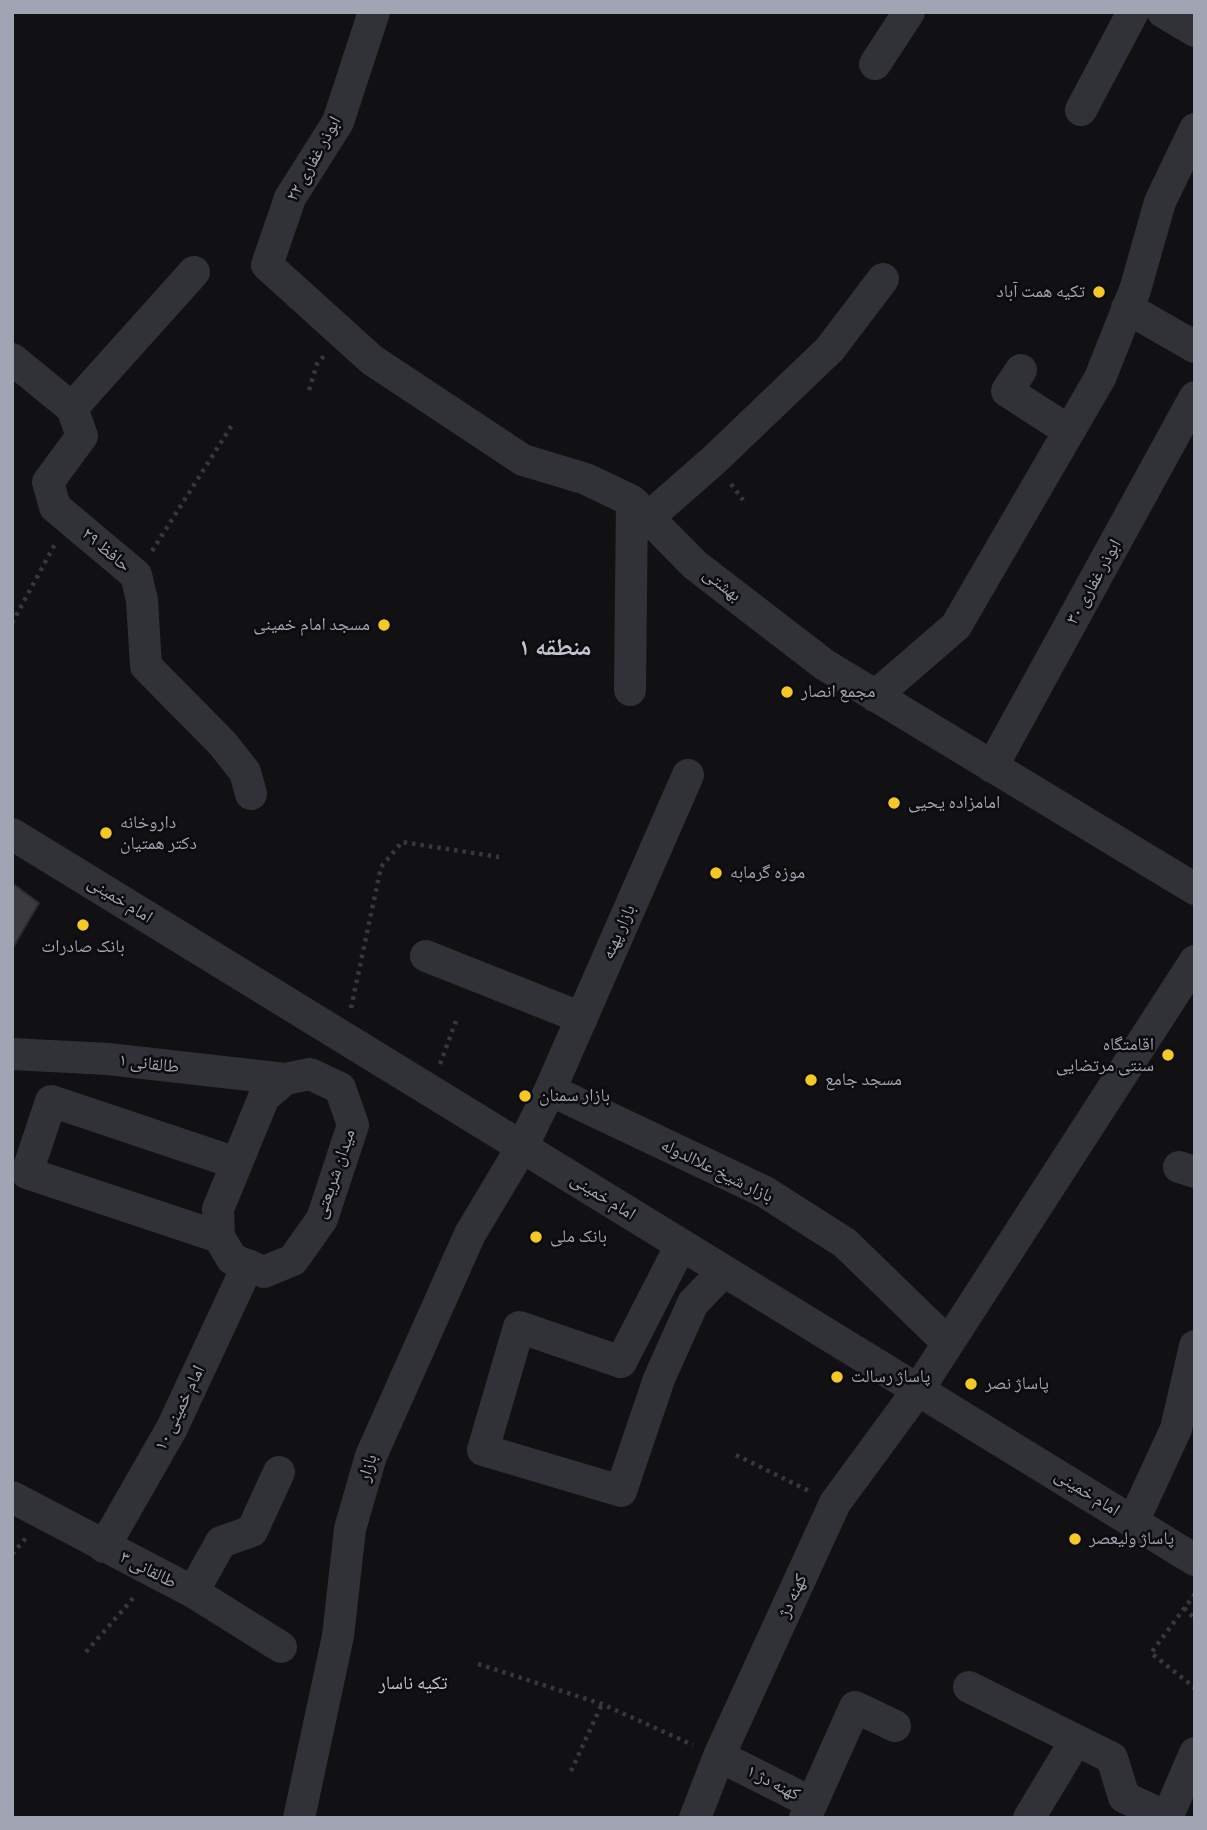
<!DOCTYPE html>
<html>
<head>
<meta charset="utf-8">
<style>
  body { margin:0 }
  #map { position:relative; width:1207px; height:1830px; overflow:hidden; background:#111012; font-family:Manrope,sans-serif }
  canvas { display:block }
  .frame { position:absolute; inset:0; border:14px solid #a1a5b3; pointer-events:none }
</style>
</head>
<body>
<div id="map">
<canvas width="1207" height="1830"></canvas>
<div class="frame"></div>
</div>
<script>
const g = document.querySelector('canvas').getContext('2d');
g.lineJoin = 'round';
function fillPath(path, color) {
  g.fillStyle = color;
  g.fill(path, 'evenodd');
}
function poly(rows) {
  const path = new Path2D();
  for (const r of rows) {
    path.moveTo(r[0], r[1]);
    for (let i = 2; i < r.length; i += 2) path.lineTo(r[i], r[i + 1]);
  }
  return path;
}
function trace(path, color, width, dash) {
  g.strokeStyle = color;
  g.lineWidth = width;
  g.lineCap = dash ? 'butt' : 'round';
  g.setLineDash(dash || []);
  g.stroke(path);
}
function write(font, color, halo, rows, align = 'center') {
  g.font = font + ' Manrope,"Noto Naskh Arabic",sans-serif';
  g.lineWidth = 5;
  g.setLineDash([]);
  g.textBaseline = 'middle';
  g.strokeStyle = halo;
  g.fillStyle = color;
  for (const [text, x, y, turn = 0] of rows) {
    g.save();
    g.translate(x, y);
    g.rotate((+turn || 0) * Math.PI / 180);
    g.textAlign = isNaN(turn) ? turn : align;
    if (halo) g.strokeText(text, 0, 0);
    g.fillText(text, 0, 0);
    g.restore();
  }
}
const building = poly([
  [12,883,39,903,14,946,12,945,12,883]
]);
fillPath(building, '#3a3a3f');
trace(building, '#2b2a2e', 2);
trace(poly([
  [309,390,317,364,324,356],
  [731,484,743,500],
  [152,551,232,425],
  [12,623,55,544],
  [351,1008,381,867,402,842,499,857],
  [440,1064,456,1021],
  [736,1455,809,1491],
  [12,1554,27,1537],
  [1195,1594,1151,1653,1195,1688],
  [1184,1608,1195,1619],
  [86,1652,136,1595],
  [478,1664,602,1704,693,1745],
  [571,1771,602,1704]
]), '#37383e', 4.5, [3.5, 5]);
trace(poly([
  [374,12,338,122,290,198,267,265,372,360,523,460,586,479,632,501,695,565,825,665,1195,889],
  [1163,12,1195,31],
  [875,64,909,12],
  [1081,110,1133,12],
  [1127,308,1195,347],
  [12,359,72,408,82,436,48,482,55,507,136,575,142,600,146,666,222,743,245,772,251,794],
  [1021,370,1007,391,1069,431],
  [72,408,194,272],
  [649,517,714,460,830,349,883,279],
  [630,690,632,501],
  [875,696,956,626,1100,378,1135,290,1160,202,1195,129],
  [992,767,1195,397],
  [12,834,1195,1560],
  [426,956,582,1018],
  [12,1054,108,1059,285,1079],
  [310,1074,340,1088,353,1125,322,1219,293,1260,264,1272,232,1259,219,1237,218,1209,264,1097,285,1079,310,1074],
  [550,1090,688,775],
  [1179,1167,1195,1172],
  [219,1237,27,1173,51,1101,236,1163],
  [681,1245,621,1362,519,1327,483,1450,621,1491,659,1379,693,1303,724,1271],
  [12,1497,193,1592,281,1647],
  [1133,1522,1176,1429,1195,1346],
  [104,1547,172,1428,248,1265],
  [193,1592,221,1542,252,1531,279,1472],
  [969,1687,1112,1758,1124,1797,1168,1818],
  [719,1756,812,1803,805,1818],
  [812,1803,855,1707,895,1726],
  [299,1818,338,1636,350,1529,371,1456,470,1234,522,1147,550,1090,765,1192,845,1243,948,1343],
  [695,1818,719,1756,835,1503,918,1390,1195,961],
  [1029,1818,1076,1740],
  [1167,1818,1195,1753]
]), '#313237', 32);
for (const [x, y, r, color] of [
  [1099,292,7,"#f6c825"],
  [384,625,7,"#f6c825"],
  [787,692,7,"#f6c825"],
  [894,803,7,"#f6c825"],
  [106,833,7,"#f6c825"],
  [716,873,7,"#f6c825"],
  [83,925,7,"#f6c825"],
  [1168,1055,7,"#f6c825"],
  [811,1080,7,"#f6c825"],
  [525,1096,7,"#f6c825"],
  [536,1237,7,"#f6c825"],
  [837,1377,7,"#f6c825"],
  [971,1384,7,"#f6c825"],
  [1075,1539,7,"#f6c825"]
]) {
  const dot = new Path2D();
  dot.arc(x, y, r, 0, 2 * Math.PI);
  g.fillStyle = color;
  g.fill(dot);
  trace(dot, '#0c0b0d', 2.5);
}
write('18px', '#a1a5b3', '#0c0b0d', [
  ["ابوذر غفاری ۲۲",314,159,-61],
  ["حافظ ۲۹",106,550,40],
  ["ابوذر غفاری ۳۰",1094,582,-61],
  ["بهشتی",722,585,38],
  ["امام خمینی",120,900,32],
  ["بازار پهنه",619,932,-66],
  ["طالقانی ۱",149,1064,7],
  ["بازار شیخ علاالدوله",717,1171,26],
  ["میدان شریعتی",335,1174,-71],
  ["امام خمینی",603,1197,32],
  ["امام خمینی ۱۰",180,1408,-64],
  ["بازار",368,1468,-73],
  ["امام خمینی",1087,1493,32],
  ["طالقانی ۳",148,1570,27],
  ["کهنه دژ",793,1596,-65],
  ["کهنه دژ ۱",773,1783,27]
]);
write('18px', '#a1a5b3', '#0c0b0d', [
  ["تکیه همت آباد",1085,292,"right"],
  ["مسجد امام خمینی",370,625,"right"],
  ["مجمع انصار",801,692],
  ["امامزاده یحیی",908,803],
  ["داروخانه",120,823],
  ["دکتر همتیان",120,844],
  ["موزه گرمابه",730,873],
  ["بانک صادرات",83,947,"center"],
  ["اقامتگاه",1154,1045,"right"],
  ["سنتی مرتضایی",1154,1066,"right"],
  ["مسجد جامع",825,1080],
  ["بازار سمنان",539,1096],
  ["بانک ملی",550,1237],
  ["پاساژ رسالت",851,1377],
  ["پاساژ نصر",985,1384],
  ["پاساژ ولیعصر",1089,1539]
], 'left');
write('19px', '#c2c4cf', '#0c0b0d', [
  ["تکیه ناسار",413,1684]
]);
write('bold 24px', '#c2c4cf', '#0c0b0d', [
  ["منطقه ۱",555,648]
]);
</script>
</body>
</html>
